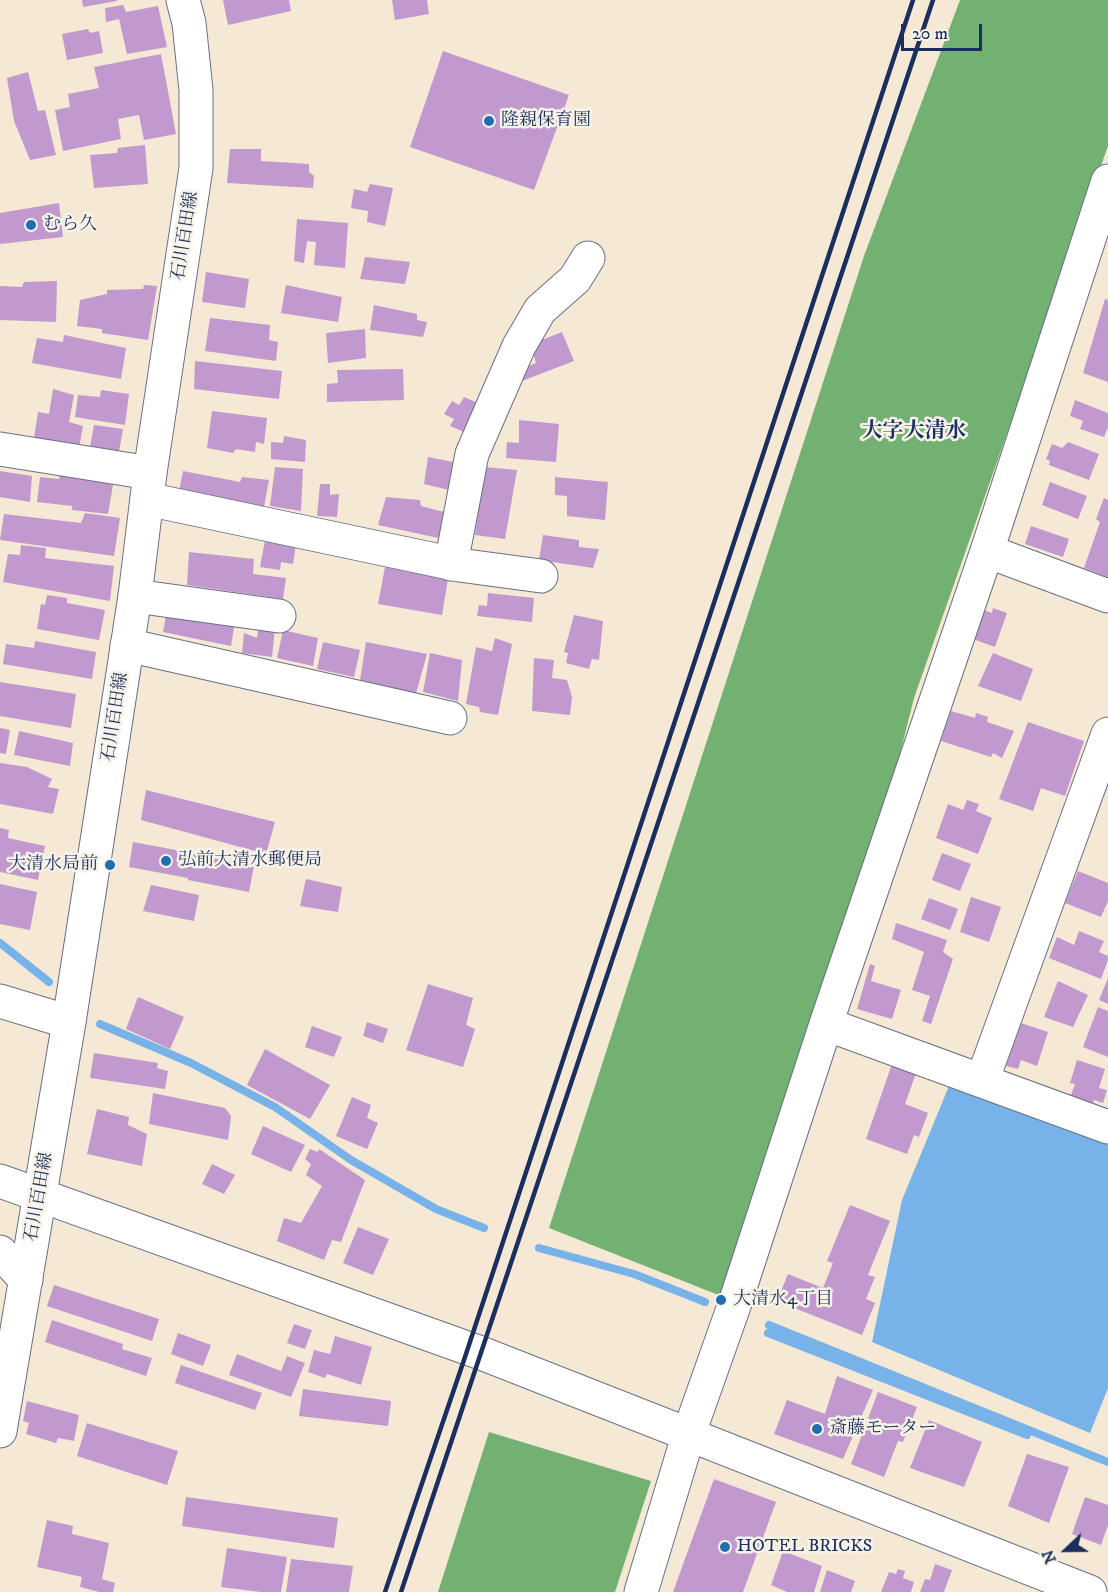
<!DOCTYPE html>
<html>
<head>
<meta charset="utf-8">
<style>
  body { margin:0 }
  #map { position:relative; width:1108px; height:1592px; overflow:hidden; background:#f5e8d4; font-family:"IM FELL DW Pica",serif }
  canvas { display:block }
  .north { position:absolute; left:1036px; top:1520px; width:60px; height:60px; -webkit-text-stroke:4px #f7f3e8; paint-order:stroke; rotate:248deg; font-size:16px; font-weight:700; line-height:24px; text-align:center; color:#1b2f5e }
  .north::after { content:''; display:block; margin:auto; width:21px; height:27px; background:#1b2f5e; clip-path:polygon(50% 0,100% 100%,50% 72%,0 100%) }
  .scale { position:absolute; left:901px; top:24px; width:81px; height:27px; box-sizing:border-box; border:3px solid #1b2f5e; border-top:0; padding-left:8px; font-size:18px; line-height:21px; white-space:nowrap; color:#1b2f5e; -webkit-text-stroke:4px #f7f3e8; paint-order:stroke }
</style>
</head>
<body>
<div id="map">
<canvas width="1108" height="1592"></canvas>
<div class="north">N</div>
<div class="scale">20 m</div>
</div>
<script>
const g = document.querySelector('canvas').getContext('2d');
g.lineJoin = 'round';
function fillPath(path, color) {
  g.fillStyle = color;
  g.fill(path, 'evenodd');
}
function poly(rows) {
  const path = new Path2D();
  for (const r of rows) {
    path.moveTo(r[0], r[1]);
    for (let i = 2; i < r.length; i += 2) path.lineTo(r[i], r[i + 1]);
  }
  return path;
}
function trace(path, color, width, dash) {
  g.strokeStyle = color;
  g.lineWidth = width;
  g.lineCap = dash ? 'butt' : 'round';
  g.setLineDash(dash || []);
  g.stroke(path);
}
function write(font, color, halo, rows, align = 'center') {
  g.font = font + ' "IM FELL DW Pica","Noto Serif JP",serif';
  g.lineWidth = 5;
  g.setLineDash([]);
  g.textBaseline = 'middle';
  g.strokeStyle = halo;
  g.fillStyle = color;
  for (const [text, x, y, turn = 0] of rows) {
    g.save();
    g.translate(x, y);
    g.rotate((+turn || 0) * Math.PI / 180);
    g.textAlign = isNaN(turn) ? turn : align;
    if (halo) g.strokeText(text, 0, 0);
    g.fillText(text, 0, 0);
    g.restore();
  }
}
fillPath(poly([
  [960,0,1108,0,1108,146,914,698,887,806,721,1296,549,1228,864,256],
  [489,1432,651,1481,615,1592,438,1592]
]), '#72b172');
fillPath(poly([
  [949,1086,1108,1138,1108,1388,1090,1433,872,1342,902,1200]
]), '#77b2e8');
trace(poly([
  [0,943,49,982],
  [100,1024,191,1063,275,1107,351,1160,436,1209,484,1228],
  [539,1248,634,1274,705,1302],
  [769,1325,1108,1462],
  [768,1333,1027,1435]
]), '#77b2e8', 8);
fillPath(poly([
  [82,0,117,0,117,1,83,7],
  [223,0,289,0,291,11,228,25],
  [392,0,427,0,429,14,395,20],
  [123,5,126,12,158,6,167,47,127,54,119,19,106,22,105,8],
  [88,29,90,33,99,31,103,53,67,60,62,34],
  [443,51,569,95,534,190,410,147],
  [161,54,176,134,144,140,139,115,118,119,121,139,63,151,55,110,70,107,68,94,99,88,94,67],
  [28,72,38,111,45,110,56,155,30,160,14,121,7,78],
  [145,145,148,184,94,188,90,155,117,153,118,148],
  [230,149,261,149,261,161,309,164,309,172,314,176,313,188,227,183],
  [370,184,393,188,385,226,367,222,368,211,351,208,354,189,367,192],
  [59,203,63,237,0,244,0,213],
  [297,219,348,223,345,268,314,265,316,242,307,241,304,263,294,261],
  [365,257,410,262,405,284,360,279],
  [206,272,249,279,245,308,202,302],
  [57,281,56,322,0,320,0,286,22,287,24,282],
  [144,285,157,286,148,340,102,333,102,329,77,326,80,300,107,294,107,290,143,289],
  [286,285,342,297,338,322,281,313],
  [1105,299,1108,300,1108,382,1083,373],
  [374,305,417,314,417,320,427,322,423,337,370,330],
  [210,318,270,325,269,340,278,342,276,361,205,351],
  [365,329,366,358,328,363,326,333],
  [539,330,544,339,562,332,574,361,522,381,518,370,536,363,528,337],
  [64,335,126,348,121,379,32,363,37,338,63,342],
  [195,361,282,371,279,399,194,389],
  [403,369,404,400,327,402,327,384,338,383,337,370],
  [53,389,74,395,69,422,83,426,78,454,33,445,38,412,49,414],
  [101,390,129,394,125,425,75,417,78,395,100,397],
  [464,397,485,406,471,435,450,426,454,419,444,414,452,401,459,405],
  [1075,400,1108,413,1108,427,1104,437,1080,429,1083,421,1070,416],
  [212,411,267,418,264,444,256,442,255,452,236,449,233,453,207,448],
  [519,420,559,424,556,462,506,458,507,442,519,443],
  [94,425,123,429,117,463,88,458],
  [284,436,306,440,305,462,271,459,271,442,283,443],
  [1068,442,1099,454,1089,480,1049,465,1050,461,1046,459,1052,444,1062,448],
  [428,457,458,463,453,491,424,484],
  [275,467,303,469,301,511,270,506],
  [484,467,517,470,505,539,475,535],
  [0,471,32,476,30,502,0,497],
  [60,471,114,479,108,514,72,510,72,506,37,502,40,477,59,479],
  [183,471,240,482,242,477,269,480,263,512,178,497],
  [555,477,608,482,605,520,567,516,567,496,555,495],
  [1050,482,1087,496,1078,519,1042,505],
  [320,484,330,484,330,495,339,494,337,517,317,516],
  [386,497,420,500,421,506,448,513,443,539,378,525],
  [1104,498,1108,500,1108,577,1084,568,1100,522,1096,519],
  [85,513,120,518,114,556,0,540,4,514,81,523],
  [1031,526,1069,539,1063,557,1025,544],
  [266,535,297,537,293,564,281,562,280,570,260,567],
  [543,535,579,540,579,547,599,549,593,568,539,560],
  [21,545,46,548,45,558,114,566,110,601,3,582,8,554,20,555],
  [189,552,254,559,253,574,286,578,283,599,187,585],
  [385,567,448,579,442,615,378,604],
  [488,593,534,598,532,622,477,616,479,605,487,606],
  [47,595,67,598,67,603,105,610,99,640,37,629,41,604,45,605],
  [993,608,1007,613,995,647,970,638,981,609,992,613],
  [167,610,235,621,231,646,163,632],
  [574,615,603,621,599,660,592,659,589,669,566,663,568,653,564,652],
  [259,625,275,628,272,657,242,653,244,633,257,638],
  [283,630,318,638,313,666,277,658],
  [495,638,512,644,498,715,480,712,479,707,466,704,476,647,492,651],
  [35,641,96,652,92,679,3,664,6,644,34,648],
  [323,642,360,650,354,677,317,669],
  [366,642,427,654,415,697,360,680],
  [430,653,462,660,458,701,423,692],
  [993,653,1033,669,1021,701,978,686],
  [534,658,554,660,552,678,567,680,572,697,570,715,532,711],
  [0,682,76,694,71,728,0,716],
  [951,711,975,718,976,713,988,717,987,722,1014,731,1002,758,993,753,991,757,941,741],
  [1028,722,1084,741,1065,796,1041,788,1033,811,999,799],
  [0,728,10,730,6,754,0,753],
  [19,731,73,743,70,766,14,755],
  [0,763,27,767,52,779,48,787,59,789,53,814,0,804],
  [146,790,275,822,266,854,141,820],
  [967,800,979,804,976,811,992,818,978,854,936,838,948,804,963,810],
  [0,828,9,830,8,838,45,846,38,880,0,872],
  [133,842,192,853,190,863,192,854,254,866,249,892,188,880,188,878,129,867],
  [942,853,971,864,960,891,932,880],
  [1078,871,1108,883,1108,901,1101,917,1065,903],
  [306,879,342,887,338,912,300,906],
  [0,884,37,892,30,930,0,924],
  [151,885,199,895,194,921,143,911],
  [971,897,1001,907,989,942,960,932],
  [929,898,958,909,950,930,921,919],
  [896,923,947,940,943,952,953,959,931,1024,922,1021,930,996,912,990,924,952,892,939],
  [1079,931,1104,941,1099,952,1108,956,1108,960,1101,979,1049,958,1057,937,1074,945],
  [870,964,875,966,871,981,901,990,892,1019,857,1009],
  [1108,978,1108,1004,1099,1000],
  [1058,981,1088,995,1073,1027,1044,1017],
  [428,984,473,998,466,1025,475,1029,463,1067,406,1050],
  [138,997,184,1017,170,1049,126,1029],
  [1098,1007,1108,1011,1108,1057,1083,1047],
  [367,1022,388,1029,383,1043,363,1036],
  [1021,1023,1048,1032,1037,1066,1021,1060,1018,1069,1006,1066],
  [312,1026,342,1037,334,1057,305,1047],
  [265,1049,330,1085,310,1119,247,1085],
  [94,1053,158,1063,157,1068,168,1071,165,1089,90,1078],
  [1077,1060,1105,1069,1099,1088,1107,1090,1103,1103,1094,1100,1092,1105,1070,1098,1075,1084,1070,1083],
  [892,1064,916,1073,905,1104,928,1113,919,1137,914,1135,907,1154,866,1139],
  [153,1093,225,1108,231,1116,228,1140,149,1124],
  [352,1097,371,1105,367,1118,378,1123,367,1149,336,1136],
  [97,1109,129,1117,128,1125,147,1134,142,1166,87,1154],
  [263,1126,305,1145,291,1172,251,1154],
  [310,1149,318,1152,319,1149,365,1180,341,1242,332,1240,324,1260,277,1241,284,1218,301,1223,322,1186,306,1175,311,1164,305,1159],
  [212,1164,235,1175,224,1194,202,1184],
  [850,1205,890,1221,868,1275,875,1277,866,1299,875,1303,862,1335,777,1301,788,1274,823,1288,833,1263,827,1261],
  [358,1227,389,1239,373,1275,343,1263],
  [54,1285,159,1319,152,1341,47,1306],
  [52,1320,123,1344,122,1349,152,1358,146,1376,45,1342],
  [294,1324,312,1330,305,1349,287,1343],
  [178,1333,211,1345,203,1366,171,1354],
  [335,1336,372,1347,361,1385,327,1374,325,1378,308,1372,314,1350,330,1354],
  [237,1354,281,1371,287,1356,305,1363,291,1397,229,1375],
  [181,1365,262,1393,255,1410,175,1383],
  [837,1376,873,1390,843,1459,774,1434,787,1400,825,1414],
  [303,1389,391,1401,388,1426,299,1416],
  [878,1392,917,1407,903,1442,898,1441,884,1477,851,1464],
  [27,1401,79,1415,74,1441,58,1438,56,1443,26,1434,29,1423,23,1421],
  [929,1420,982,1442,964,1487,910,1468],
  [87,1423,178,1451,167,1485,77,1456],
  [1027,1454,1069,1467,1049,1523,1008,1506],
  [714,1479,776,1502,743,1592,673,1592],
  [186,1497,338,1518,334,1548,182,1526],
  [1085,1497,1108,1505,1108,1525,1101,1545,1072,1534],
  [47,1520,73,1526,72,1534,109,1543,102,1579,115,1583,113,1592,99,1592,80,1587,82,1577,37,1567],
  [227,1548,287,1557,281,1592,261,1592,221,1587],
  [783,1551,822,1566,814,1592,787,1592,771,1585],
  [291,1559,353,1566,349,1592,286,1592],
  [935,1564,952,1570,944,1592,920,1592,925,1579,930,1580],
  [898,1569,905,1571,903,1578,914,1582,911,1592,881,1592,889,1572,896,1574],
  [827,1570,855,1581,851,1592,820,1592]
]), '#c299ce');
const minor = poly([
  [0,449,150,473],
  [147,499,459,565,541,576],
  [987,551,1108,596],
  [451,564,472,454,519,346,540,310,575,279,588,258],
  [135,596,279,616],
  [127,645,450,718],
  [0,1001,69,1022],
  [826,1024,1108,1127],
  [982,1081,1108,734],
  [0,1181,481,1353,1090,1592],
  [0,1252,26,1280],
  [641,1592,689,1433,735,1303,826,1024,987,551,1108,181]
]);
const major = poly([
  [0,1431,69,1022,135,596,150,473,196,168,196,90,189,23,183,0]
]);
trace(minor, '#677087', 35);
trace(major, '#677087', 35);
trace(minor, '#fff', 33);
trace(major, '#fff', 33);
trace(poly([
  [385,1592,463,1363,913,0],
  [401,1592,933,0]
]), '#1b2f5e', 4.5);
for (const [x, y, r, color] of [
  [489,121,6,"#1f6fb2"],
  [31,225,6,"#1f6fb2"],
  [166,861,6,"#1f6fb2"],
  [110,865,6,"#1f6fb2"],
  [721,1300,6,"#1f6fb2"],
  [817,1429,6,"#1f6fb2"],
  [725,1547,6,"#1f6fb2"]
]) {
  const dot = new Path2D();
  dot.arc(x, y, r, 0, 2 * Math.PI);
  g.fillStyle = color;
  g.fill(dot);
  trace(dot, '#f7f3e8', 2);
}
write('18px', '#1b2f5e', '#f7f3e8', [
  ["隆親保育園",501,121],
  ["むら久",43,225],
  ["弘前大清水郵便局",178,861],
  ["大清水局前",98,865,"right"],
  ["大清水4丁目",733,1300],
  ["斎藤モーター",829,1429],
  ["HOTEL BRICKS",737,1547]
], 'left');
write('18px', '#1b2f5e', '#f7f3e8', [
  ["石川百田線",186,236,-81],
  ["石川百田線",116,717,-81],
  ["石川百田線",40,1197,-80]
]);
write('bold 21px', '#1b2f5e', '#f7f3e8', [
  ["大字大清水",914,433]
]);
</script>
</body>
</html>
